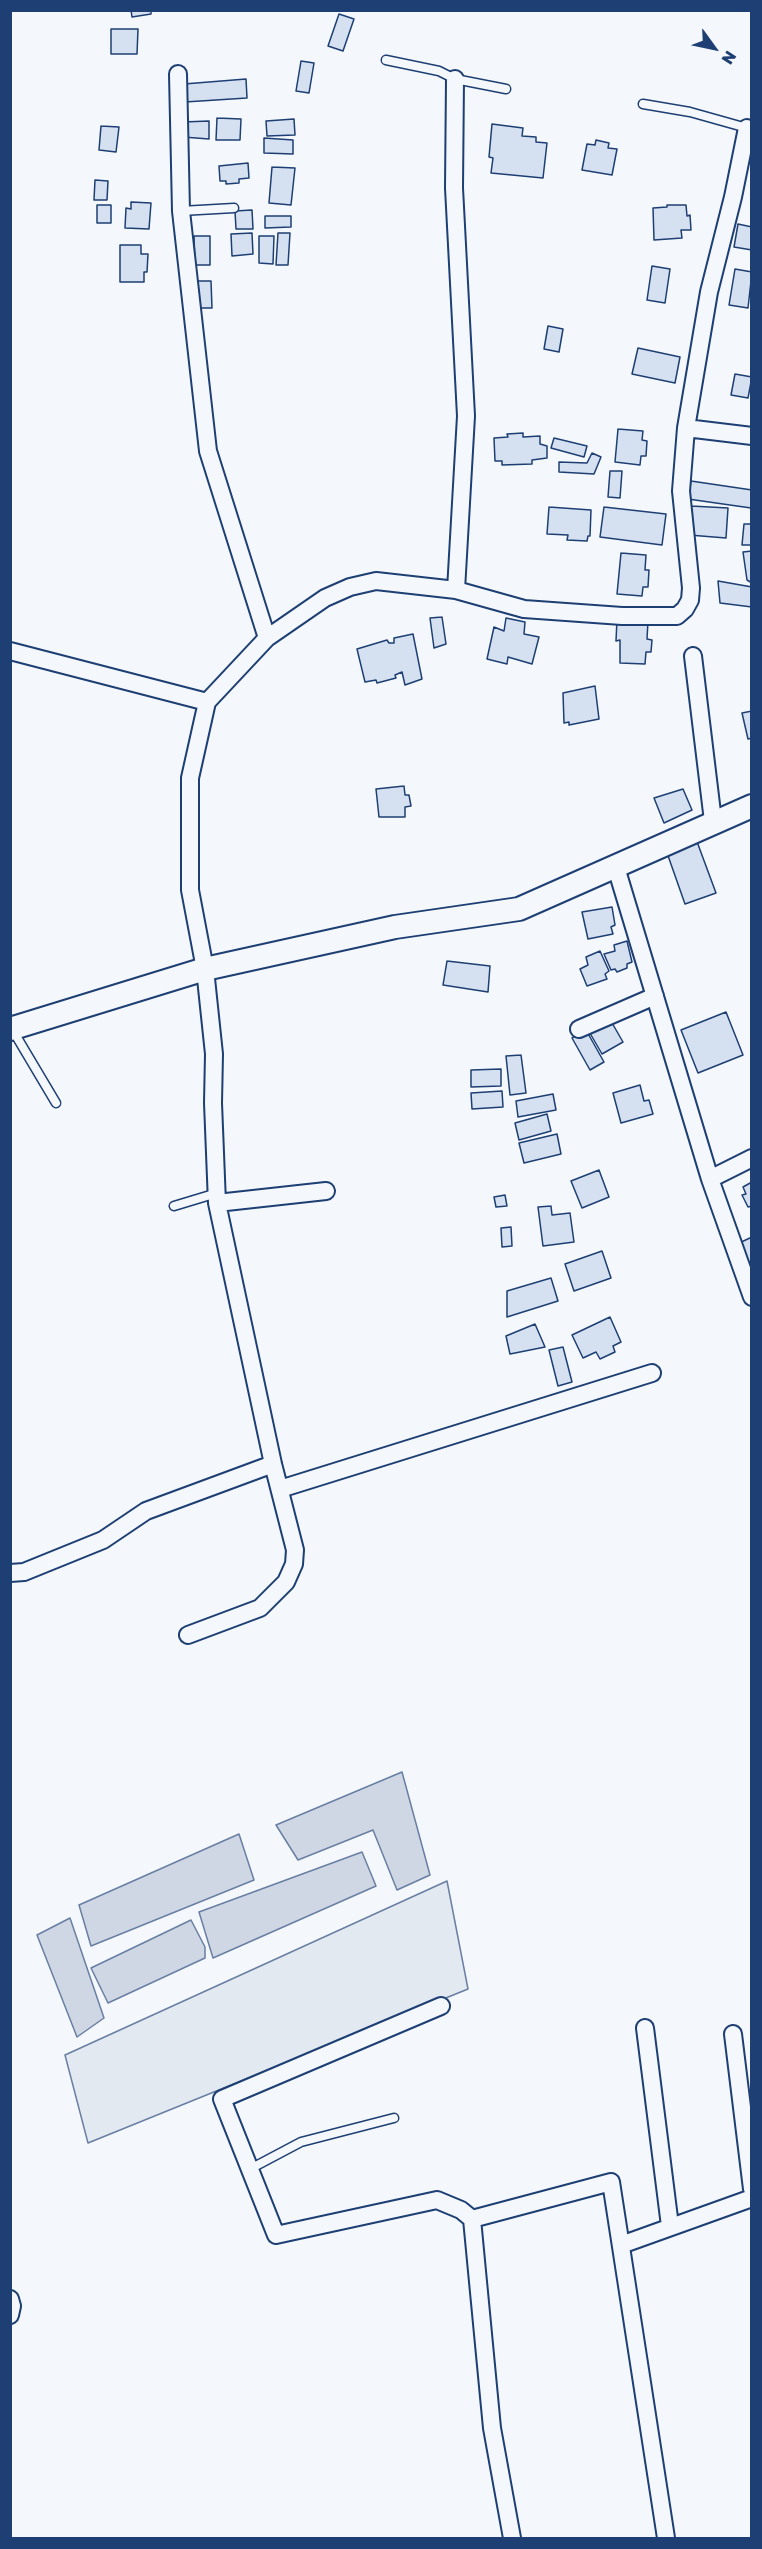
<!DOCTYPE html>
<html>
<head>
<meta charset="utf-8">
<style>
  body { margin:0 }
  #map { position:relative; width:762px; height:2549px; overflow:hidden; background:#f4f7fb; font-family:"Golos Text",sans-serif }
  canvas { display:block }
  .frame { position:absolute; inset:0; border:12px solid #1d3f73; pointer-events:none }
  .north { position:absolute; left:684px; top:18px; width:60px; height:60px; -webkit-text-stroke:4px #f4f7fb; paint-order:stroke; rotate:123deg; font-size:16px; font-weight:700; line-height:24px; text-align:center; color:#1d3f73 }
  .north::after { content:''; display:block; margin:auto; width:21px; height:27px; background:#1d3f73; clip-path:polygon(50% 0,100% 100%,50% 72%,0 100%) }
</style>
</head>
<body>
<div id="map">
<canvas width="762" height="2549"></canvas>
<div class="frame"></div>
<div class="north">N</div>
</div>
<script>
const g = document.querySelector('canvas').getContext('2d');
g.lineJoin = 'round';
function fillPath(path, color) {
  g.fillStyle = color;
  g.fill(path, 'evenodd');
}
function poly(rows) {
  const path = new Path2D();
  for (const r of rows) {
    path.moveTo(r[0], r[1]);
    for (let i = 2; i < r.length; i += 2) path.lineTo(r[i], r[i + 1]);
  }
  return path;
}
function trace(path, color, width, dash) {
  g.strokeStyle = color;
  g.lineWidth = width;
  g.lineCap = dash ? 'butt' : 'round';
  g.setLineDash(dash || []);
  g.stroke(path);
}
const green = poly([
  [447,1881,468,1989,88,2143,65,2055,447,1881]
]);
fillPath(green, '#e3e9f0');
trace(green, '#687fa3', 1.5);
const water = poly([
  [402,1772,430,1875,397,1890,373,1830,298,1860,276,1825,402,1772],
  [239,1834,254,1880,91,1946,79,1905,239,1834],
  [362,1852,376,1886,213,1958,199,1912,362,1852],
  [70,1918,104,2018,77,2037,37,1935,70,1918],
  [191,1920,205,1947,205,1958,108,2003,91,1968,191,1920]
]);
fillPath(water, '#cfd7e4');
trace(water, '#687fa3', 1.5);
const building = poly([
  [131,10,151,10,151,14,132,17,131,10],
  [339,14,354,19,343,51,328,46,339,14],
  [111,29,138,29,137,54,111,54,111,29],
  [301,61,314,63,309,93,296,91,301,61],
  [246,79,247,98,185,102,184,84,246,79],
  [217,118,241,119,240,140,216,140,217,118],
  [294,119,295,135,267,136,266,121,294,119],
  [209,121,209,139,183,137,183,122,209,121],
  [492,124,523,128,522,136,536,137,536,142,547,143,543,178,491,173,493,158,489,157,492,124],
  [101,126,119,127,116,152,99,150,101,126],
  [264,138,293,140,293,154,264,153,264,138],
  [596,140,609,143,608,148,617,149,612,175,582,170,587,144,595,145,596,140],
  [248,163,249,178,239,179,239,183,226,184,226,181,220,181,219,166,248,163],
  [272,167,295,168,291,205,269,203,272,167],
  [95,180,108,181,107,200,94,200,95,180],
  [131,202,151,203,149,229,125,228,126,208,131,209,131,202],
  [97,205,111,205,111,223,97,223,97,205],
  [667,205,686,205,687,216,690,215,691,230,681,230,682,238,654,240,653,208,667,207,667,205],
  [252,210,253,229,236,229,235,211,252,210],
  [265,216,291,216,291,227,265,228,265,216],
  [738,224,752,227,752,250,734,247,738,224],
  [252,233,253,254,232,256,231,234,252,233],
  [278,233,290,233,288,265,276,265,278,233],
  [194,236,210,236,210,265,195,265,194,236],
  [259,236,274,236,273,264,259,263,259,236],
  [120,245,141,245,141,254,148,254,147,272,144,272,144,282,120,282,120,245],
  [652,266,670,269,665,303,647,300,652,266],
  [735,269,752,272,748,308,729,305,735,269],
  [194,281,211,281,212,308,195,308,194,281],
  [548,326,563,329,559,352,544,349,548,326],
  [638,348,680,357,675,383,632,374,638,348],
  [735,374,752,377,748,398,731,395,735,374],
  [618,429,643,431,642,440,647,441,646,456,641,456,640,465,615,462,618,429],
  [523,433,523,437,540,436,540,444,547,446,547,458,532,460,532,464,502,465,502,461,495,461,494,438,508,437,507,434,523,433],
  [554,438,587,446,584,457,551,448,554,438],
  [592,453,601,457,594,474,559,472,559,462,587,463,592,453],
  [610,471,622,471,620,498,608,497,610,471],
  [691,481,752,490,751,508,688,499,691,481],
  [691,506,728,508,726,538,689,535,691,506],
  [549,507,591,510,590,536,588,536,587,541,567,540,568,535,547,534,549,507],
  [604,507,666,514,662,545,600,537,604,507],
  [744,524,752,524,752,545,742,545,744,524],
  [752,551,752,583,747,580,743,552,752,551],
  [621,553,646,555,645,570,649,570,648,587,643,587,642,596,617,594,621,553],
  [718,581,752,587,752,607,720,603,718,581],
  [442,617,446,644,434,648,430,618,442,617],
  [506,618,525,622,524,634,539,637,532,664,508,657,507,664,487,659,494,627,504,631,506,618],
  [617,619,648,621,647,639,652,640,651,652,646,652,645,664,620,663,620,640,616,641,617,619],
  [413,634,422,679,405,685,402,672,395,675,396,678,377,683,376,680,365,682,357,649,387,640,389,643,394,643,394,638,413,634],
  [595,686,599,719,569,725,569,722,564,723,563,693,595,686],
  [752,711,752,738,748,739,742,713,752,711],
  [404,786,405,795,409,795,411,806,405,807,405,817,379,817,376,789,404,786],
  [683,789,692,810,664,823,654,798,683,789],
  [696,839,716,893,685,904,666,850,696,839],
  [612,907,615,925,611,927,613,934,588,939,582,912,612,907],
  [627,941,632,962,627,964,627,968,617,972,615,969,611,970,604,954,615,951,614,945,627,941],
  [600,951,609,971,605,974,607,979,587,986,580,969,588,965,586,957,600,951],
  [447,961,490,966,488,992,443,985,447,961],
  [726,1012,743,1055,698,1073,681,1030,726,1012],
  [608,1016,623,1042,602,1054,587,1028,608,1016],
  [586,1030,604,1062,590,1070,572,1038,586,1030],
  [521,1055,526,1093,510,1095,506,1056,521,1055],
  [501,1069,501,1086,471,1087,471,1070,501,1069],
  [640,1085,644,1101,649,1100,653,1114,621,1123,613,1093,640,1085],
  [502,1091,503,1107,472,1109,471,1093,502,1091],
  [553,1094,556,1110,518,1117,516,1101,553,1094],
  [547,1114,551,1131,519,1140,515,1123,547,1114],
  [557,1134,561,1154,524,1163,519,1143,557,1134],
  [599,1170,609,1197,582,1208,571,1181,599,1170],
  [752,1182,752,1206,748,1207,742,1195,746,1194,743,1187,752,1182],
  [505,1195,507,1206,496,1207,494,1197,505,1195],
  [551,1206,552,1215,570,1213,574,1242,543,1246,538,1207,551,1206],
  [511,1227,512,1246,502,1247,501,1228,511,1227],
  [752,1237,752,1266,744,1270,735,1245,752,1237],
  [602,1251,611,1278,574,1291,565,1264,602,1251],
  [551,1278,558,1301,507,1317,507,1291,551,1278],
  [610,1317,621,1342,613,1346,615,1352,600,1359,596,1352,583,1358,572,1335,610,1317],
  [535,1324,545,1347,510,1354,506,1336,535,1324],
  [563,1347,572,1382,558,1386,549,1350,563,1347]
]);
fillPath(building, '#d5e0f0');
trace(building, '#1d3f73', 1.5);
const lane = poly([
  [386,60,439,71,455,79,506,89],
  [643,104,690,112,747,128],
  [181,211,234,208],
  [12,1029,56,1103],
  [174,1206,217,1193],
  [250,2169,301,2142,394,2118]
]);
const street = poly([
  [178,74,181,211,208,451,267,638],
  [455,79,454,188,466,416,456,590],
  [686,428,752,436],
  [10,651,207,702],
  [693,656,713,821],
  [615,864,710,1179,752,1297],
  [579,1029,655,996],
  [710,1179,752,1158],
  [217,1203,326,1191],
  [280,1489,652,1373],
  [10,1573,24,1572,103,1540,146,1511,273,1464],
  [188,1635,260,1608,286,1582,294,1564,295,1550,273,1464,217,1203,213,1103,214,1054,205,969,190,890,190,778,207,702,267,638,325,598,350,587,376,581,456,590,524,609,622,616,677,616,685,609,690,600,691,588,681,491,686,428,709,292,733,197,747,128],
  [441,2006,222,2099,276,2235,437,2200,461,2210,472,2219,492,2428,512,2538],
  [645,2028,670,2226],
  [733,2034,752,2189],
  [472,2219,611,2182,666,2538],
  [621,2245,752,2198],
  [10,2299,12,2306,10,2315]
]);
const secondary = poly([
  [10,1029,205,969,395,927,519,909,752,806]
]);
trace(lane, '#1d3f73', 11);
trace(street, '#1d3f73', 20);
trace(secondary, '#1d3f73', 26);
trace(lane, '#f4f7fb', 8);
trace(street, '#f4f7fb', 16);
trace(secondary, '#f4f7fb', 22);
</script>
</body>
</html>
